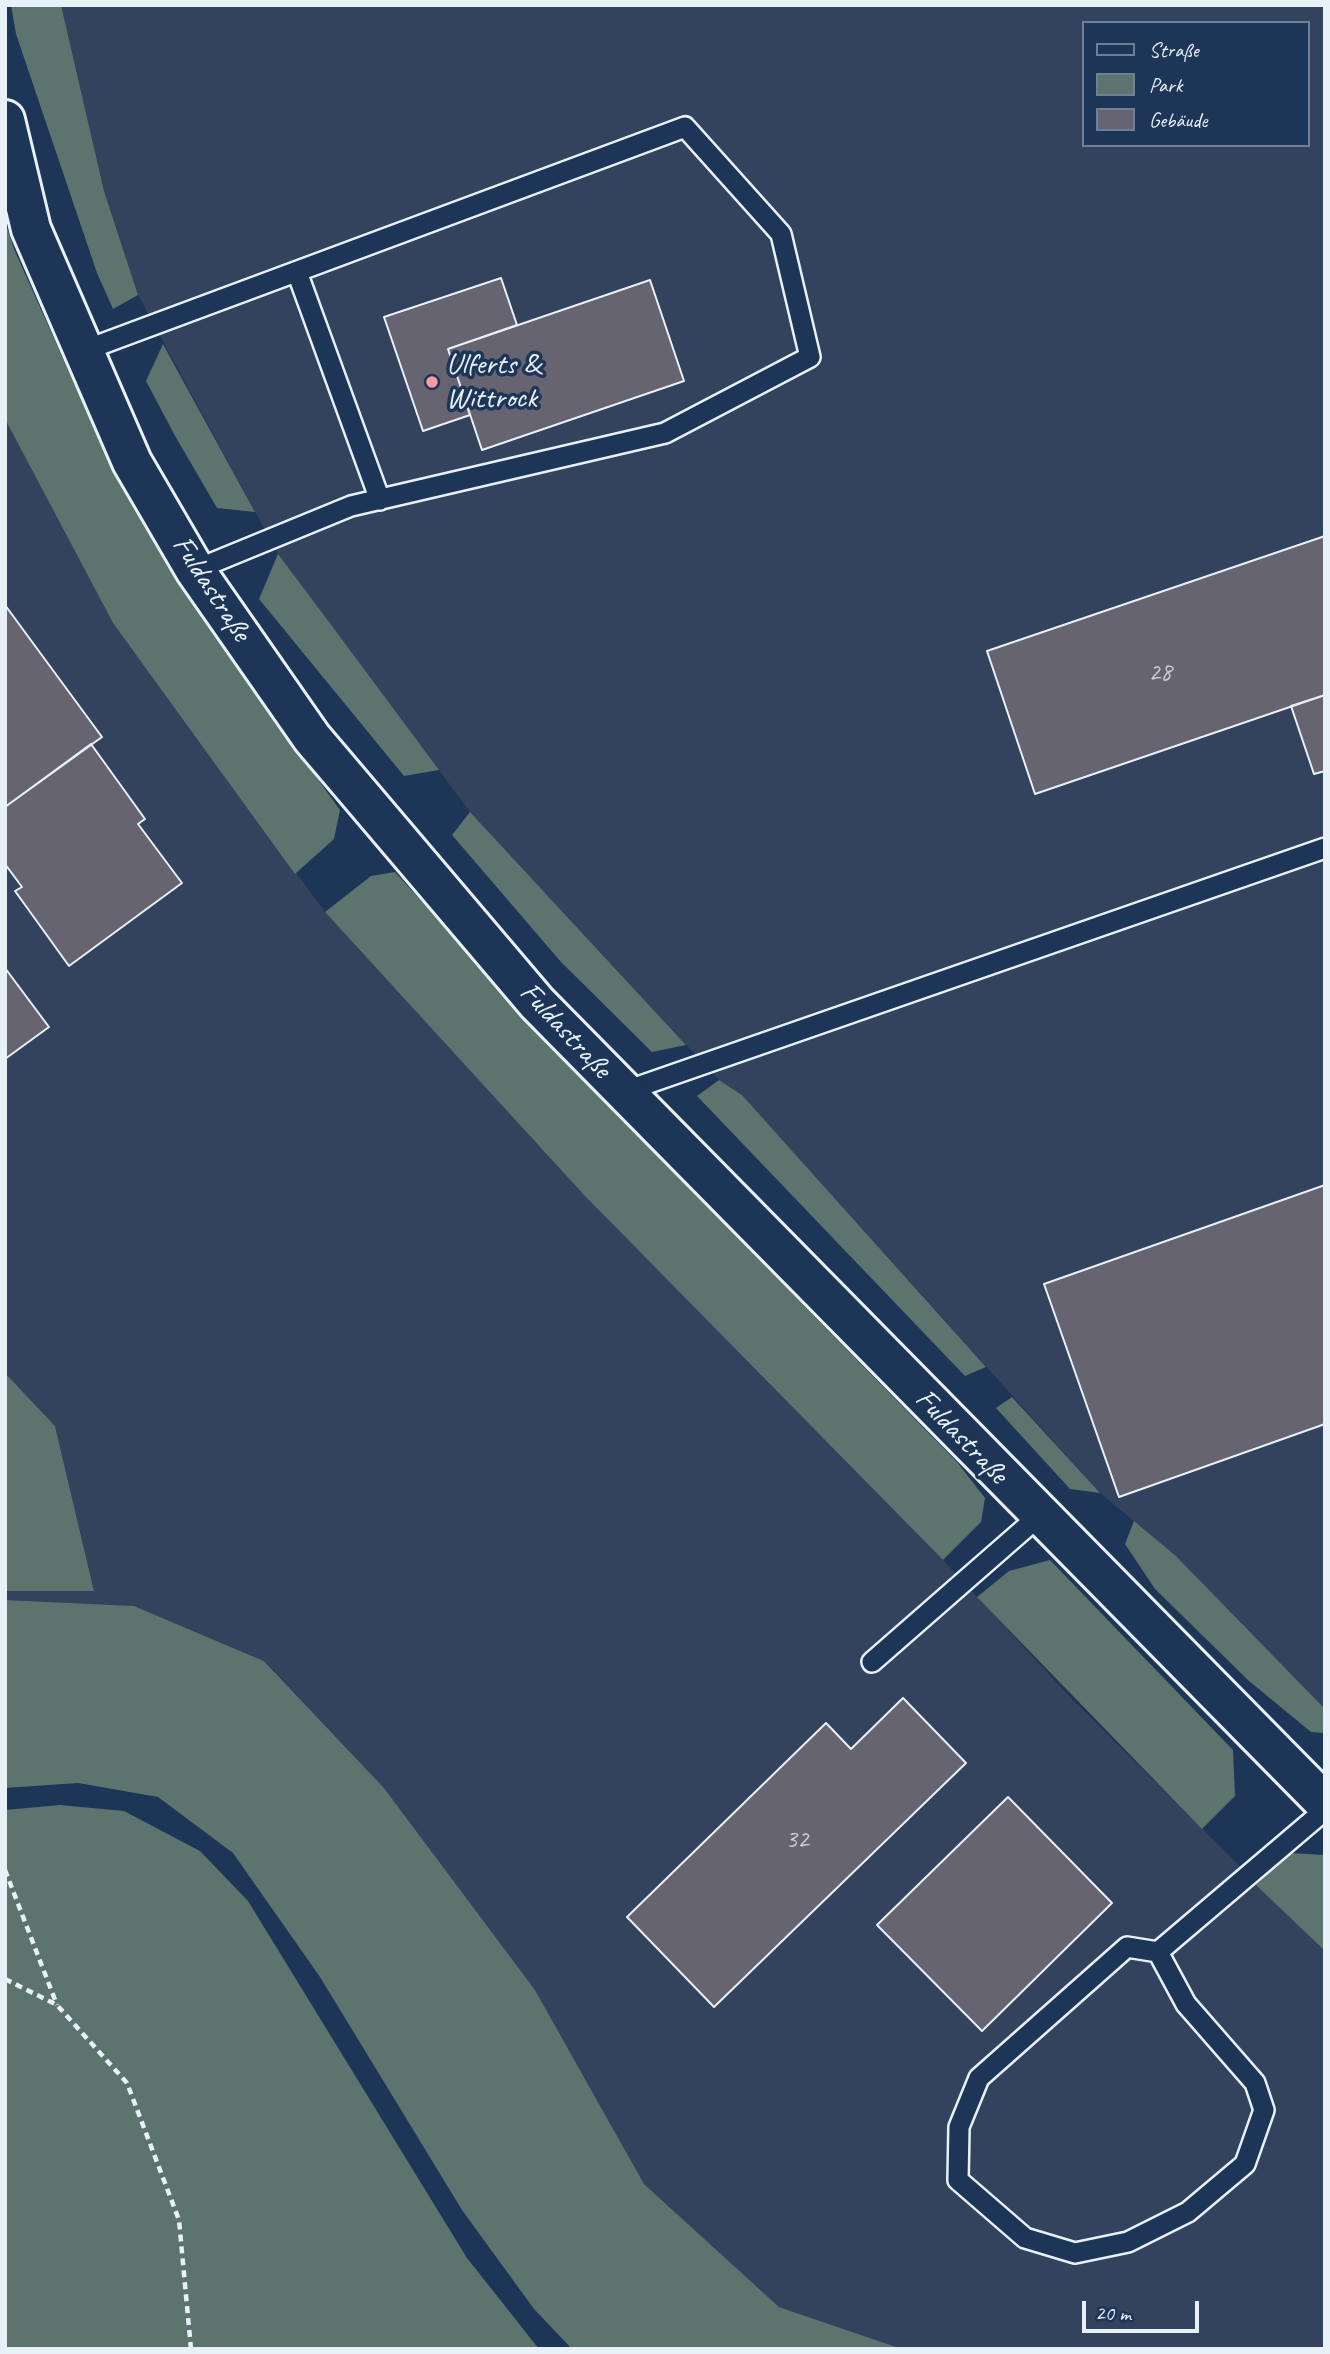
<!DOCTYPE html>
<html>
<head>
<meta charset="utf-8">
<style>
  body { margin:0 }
  #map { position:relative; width:1330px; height:2354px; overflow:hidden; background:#1d3557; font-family:Caveat,sans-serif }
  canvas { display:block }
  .frame { position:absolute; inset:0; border:7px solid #e8f1f8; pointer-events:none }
  .legend { position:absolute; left:1082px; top:21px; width:228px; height:126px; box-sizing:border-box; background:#1d3557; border:2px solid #6e8097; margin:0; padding:9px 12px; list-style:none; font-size:21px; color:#e8f1f8 }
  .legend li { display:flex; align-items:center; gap:14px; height:35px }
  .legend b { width:35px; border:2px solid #6e8097 }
  .scale { position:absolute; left:1082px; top:2301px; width:117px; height:32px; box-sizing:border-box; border:4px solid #e8f1f8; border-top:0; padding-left:9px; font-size:21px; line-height:24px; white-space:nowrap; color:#e8f1f8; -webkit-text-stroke:5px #1d3557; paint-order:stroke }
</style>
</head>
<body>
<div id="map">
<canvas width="1330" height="2354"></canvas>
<div class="frame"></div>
<ul class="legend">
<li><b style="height:9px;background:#1d3557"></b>Straße</li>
<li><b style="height:19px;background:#5c736e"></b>Park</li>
<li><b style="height:19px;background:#656470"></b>Gebäude</li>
</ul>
<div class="scale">20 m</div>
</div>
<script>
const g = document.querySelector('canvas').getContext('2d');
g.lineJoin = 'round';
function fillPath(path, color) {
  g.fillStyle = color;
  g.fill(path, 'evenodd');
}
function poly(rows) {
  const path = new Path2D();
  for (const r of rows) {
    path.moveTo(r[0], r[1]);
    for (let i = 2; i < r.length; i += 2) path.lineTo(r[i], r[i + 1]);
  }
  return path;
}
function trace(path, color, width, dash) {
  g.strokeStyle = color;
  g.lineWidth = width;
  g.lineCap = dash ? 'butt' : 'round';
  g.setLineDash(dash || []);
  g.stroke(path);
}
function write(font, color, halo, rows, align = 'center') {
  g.font = font + ' Caveat,sans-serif';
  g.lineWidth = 7;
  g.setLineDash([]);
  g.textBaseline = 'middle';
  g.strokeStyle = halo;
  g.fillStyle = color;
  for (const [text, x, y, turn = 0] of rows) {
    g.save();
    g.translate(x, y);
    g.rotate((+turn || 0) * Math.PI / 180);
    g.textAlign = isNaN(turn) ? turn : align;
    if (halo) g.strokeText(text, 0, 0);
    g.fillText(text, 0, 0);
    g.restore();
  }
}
fillPath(poly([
  [61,5,1325,5,1325,1709,1176,1556,1100,1493,742,1095,719,1080,470,812,278,554,138,295,104,191],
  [1083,23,1307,23,1307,145,1083,145],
  [5,419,113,623,325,912,584,1195,943,1560,1072,1699,1325,1951,1325,2349,902,2349,779,2307,644,2184,535,1990,384,1788,265,1661,134,1606,5,1600,5,1591,94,1590,55,1426,5,1373]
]), '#33435e');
fillPath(poly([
  [11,5,61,5,104,191,138,295,113,309,97,273,16,34],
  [5,221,14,249,73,381,143,521,233,661,340,810,334,839,295,874,113,623,5,419],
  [163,344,176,368,255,512,217,508,174,434,146,381],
  [278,554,329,622,439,770,404,776,259,599],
  [470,812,686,1045,652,1052,561,962,452,835],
  [395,872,619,1117,957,1462,985,1498,981,1522,943,1560,584,1195,325,912,371,876],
  [719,1080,742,1095,986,1367,965,1376,697,1096],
  [5,1373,55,1426,94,1591,5,1591],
  [1012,1397,1100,1493,1070,1489,996,1408],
  [1134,1521,1176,1556,1325,1709,1325,1733,1311,1732,1249,1681,1155,1589,1125,1544],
  [1050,1560,1233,1750,1235,1796,1202,1829,977,1597,1009,1571],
  [5,1600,134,1606,264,1661,384,1788,535,1990,644,2184,779,2307,902,2349,572,2349,534,2309,462,2210,320,1977,233,1853,158,1797,78,1783,5,1788],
  [60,1805,124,1811,200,1851,248,1901,467,2258,539,2349,5,2349,5,1810],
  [1290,1853,1325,1855,1325,1951,1256,1885]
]), '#5c736e');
const building = poly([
  [501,278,517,325,448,349,470,415,423,431,384,317,501,278],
  [650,280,684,381,482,450,448,349,650,280],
  [1325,536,1325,695,1035,794,987,651,1325,536],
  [5,605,102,737,5,807,5,605],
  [1325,695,1325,771,1314,774,1291,706,1325,695],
  [91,744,145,819,138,824,182,883,69,966,15,891,22,887,5,864,5,807,91,744],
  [5,968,49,1027,5,1059,5,968],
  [1325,1185,1325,1424,1119,1497,1044,1284,1325,1185],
  [903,1698,966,1763,714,2007,627,1917,826,1723,851,1749,903,1698],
  [1008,1797,1112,1903,982,2031,877,1925,1008,1797]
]);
fillPath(building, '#656470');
trace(building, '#e8f1f8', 2);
const service = poly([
  [297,272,380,500],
  [83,351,685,127,781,234,810,357,665,433,351,506,195,570],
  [623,1092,1325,848],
  [872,1662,1039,1516],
  [1158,1952,1186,2004,1255,2083,1264,2110,1245,2164,1188,2212,1128,2242,1075,2253,1025,2238,958,2180,959,2127,979,2078,1127,1947,1158,1952,1325,1810]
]);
const minor = poly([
  [5,120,31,229,132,462,195,570,312,738,537,1003,1325,1803]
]);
trace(service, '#e8f1f8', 24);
trace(minor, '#e8f1f8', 44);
trace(poly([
  [5,1870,57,2005],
  [5,1979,57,2005,127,2083,179,2220,191,2349]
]), '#e8f1f8', 4.5, [7, 5]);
trace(service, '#1d3557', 19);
trace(minor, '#1d3557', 38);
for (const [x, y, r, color] of [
  [432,382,7,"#ff9aa2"]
]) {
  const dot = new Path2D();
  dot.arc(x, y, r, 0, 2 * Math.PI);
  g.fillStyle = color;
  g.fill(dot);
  trace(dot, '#1d3557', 2.5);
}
write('26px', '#c7ced6', null, [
  ["28",1160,673],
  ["32",797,1840]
]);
write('30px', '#e8f1f8', '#1d3557', [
  ["Ulferts &",446,365],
  ["Wittrock",446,399]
], 'left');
write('30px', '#e8f1f8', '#1d3557', [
  ["Fuldastraße",211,589,57],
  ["Fuldastraße",565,1031,47],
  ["Fuldastraße",961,1437,46]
]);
</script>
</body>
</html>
